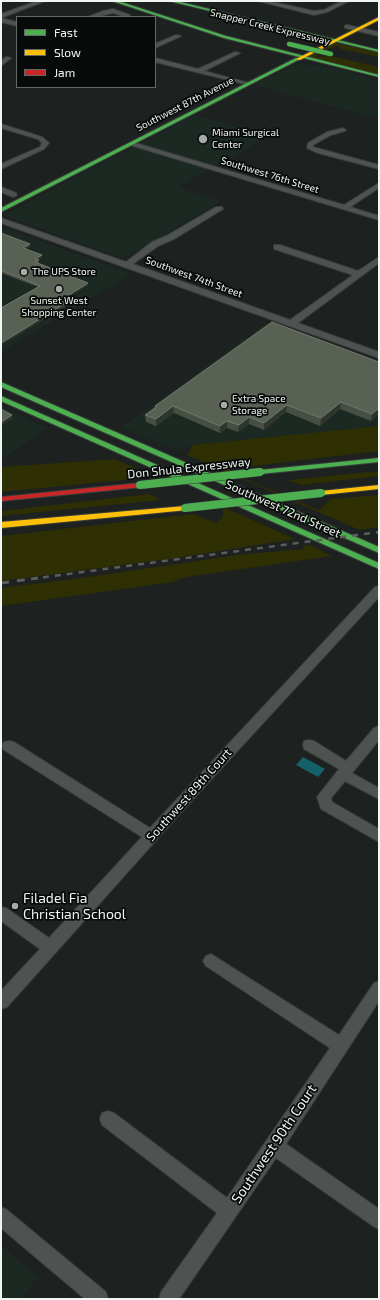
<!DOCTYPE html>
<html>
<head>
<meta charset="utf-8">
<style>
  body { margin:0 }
  #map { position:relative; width:380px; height:1300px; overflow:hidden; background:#1d211f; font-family:"Exo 2",sans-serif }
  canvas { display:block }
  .frame { position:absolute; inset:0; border:2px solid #f0f6f2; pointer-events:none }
  .legend { position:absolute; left:16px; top:16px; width:140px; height:72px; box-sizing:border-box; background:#080b09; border:1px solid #656966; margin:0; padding:5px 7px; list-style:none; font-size:12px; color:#f0f6f2 }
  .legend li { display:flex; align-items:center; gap:8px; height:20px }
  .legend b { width:20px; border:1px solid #656966 }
</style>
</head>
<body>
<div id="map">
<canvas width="380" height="1300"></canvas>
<div class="frame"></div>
<ul class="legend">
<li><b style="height:5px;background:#4caf50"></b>Fast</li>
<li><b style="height:5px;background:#ffc107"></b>Slow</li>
<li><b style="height:5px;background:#c62828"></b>Jam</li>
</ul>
</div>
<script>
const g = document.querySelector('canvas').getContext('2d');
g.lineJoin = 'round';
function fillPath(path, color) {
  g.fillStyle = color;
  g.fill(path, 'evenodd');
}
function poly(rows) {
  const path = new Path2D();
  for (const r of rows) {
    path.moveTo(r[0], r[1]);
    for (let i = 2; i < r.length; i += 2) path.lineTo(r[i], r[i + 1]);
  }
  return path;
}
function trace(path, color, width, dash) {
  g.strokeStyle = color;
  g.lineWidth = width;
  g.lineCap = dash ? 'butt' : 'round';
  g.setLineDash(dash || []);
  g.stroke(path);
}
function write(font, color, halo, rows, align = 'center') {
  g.font = font + ' "Exo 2",sans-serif';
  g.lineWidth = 3.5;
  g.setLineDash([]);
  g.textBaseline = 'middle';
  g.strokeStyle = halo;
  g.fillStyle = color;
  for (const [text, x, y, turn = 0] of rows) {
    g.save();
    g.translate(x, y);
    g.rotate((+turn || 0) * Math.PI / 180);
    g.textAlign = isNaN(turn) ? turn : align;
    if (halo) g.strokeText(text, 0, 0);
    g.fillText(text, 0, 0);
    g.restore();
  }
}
fillPath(poly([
  [302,64,326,67,379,80,379,119,253,85,292,67],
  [195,115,269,136,178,187,221,201,124,259,3,215],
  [1,227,132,274,1,352],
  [266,323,379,364,379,426,186,446,179,451,122,427],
  [1,407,47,428,1,460],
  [1,1245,38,1277,21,1299,1,1299]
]), '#1c2922');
fillPath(poly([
  [336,43,379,53,379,57,341,49,338,46,330,48,319,53,317,57,330,56,379,67,379,75,308,57],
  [379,426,379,451,253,466,234,458,229,462,228,468,233,474,319,510,331,499,379,495,379,527,360,530,187,455,193,445],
  [115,459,136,468,124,480,1,492,1,467],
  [379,471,379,476,301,485,288,480],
  [149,494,161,500,1,516,1,511],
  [223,507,295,539,175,558,1,581,1,536,193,514,216,523,223,517],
  [309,545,332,556,186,577,173,582,1,606,1,588,81,578,237,555,304,549,303,546]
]), '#2f2f04');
fillPath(poly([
  [303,757,325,769,318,777,296,765]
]), '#14616b');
const street = poly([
  [37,1,45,1,1,18,1,14,37,1],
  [258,1,268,1,314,11,324,10,342,1,349,1,327,12,314,15,258,1],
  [113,9,130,15,128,17,122,17,123,16,113,13,96,17,88,17,103,11,113,9],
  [1,18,17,22,17,26,1,22,1,18],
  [347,25,379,32,379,36,345,28,345,26,347,25],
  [176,35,181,36,155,48,155,44,176,35],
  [235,52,240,53,204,71,249,83,249,85,155,62,155,58,198,69,235,52],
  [6,57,11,58,1,66,1,61,6,57],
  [1,124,42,137,49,143,44,149,1,169,1,164,40,147,42,143,38,139,1,128,1,124],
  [343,128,346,130,345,131,331,135,313,145,313,147,379,165,379,169,318,153,307,148,308,143,327,132,343,128],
  [132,142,344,205,379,183,379,188,350,207,379,216,379,220,130,145,129,144,132,142],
  [1,187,16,193,17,195,13,197,1,192,1,187],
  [216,207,222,207,223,209,174,239,158,246,133,264,290,320,353,275,274,249,274,245,280,245,358,271,379,257,379,263,298,323,379,352,379,358,1,223,1,218,126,262,152,242,168,235,216,207],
  [379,586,379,597,184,809,7,1007,1,1009,1,991,40,949,1,921,1,907,6,908,49,938,142,837,4,750,2,746,4,742,9,741,14,742,150,828,375,587,379,586],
  [379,726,379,740,352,773,379,788,379,799,345,781,331,798,332,802,379,829,379,842,321,809,317,797,339,769,304,749,303,745,304,741,309,740,314,741,346,761,374,728,379,726],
  [211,954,339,1035,374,983,379,981,379,1001,286,1144,379,1209,379,1229,373,1226,276,1158,179,1299,159,1299,161,1292,217,1213,102,1125,100,1119,102,1113,108,1111,114,1113,227,1198,330,1048,206,966,203,961,206,956,211,954],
  [1,1207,7,1210,106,1292,108,1299,85,1299,1,1228,1,1207]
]);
const fast = poly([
  [112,1,118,1,226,36,379,75,379,77,224,38,112,1],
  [169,1,176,1,379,50,379,52,169,1],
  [296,58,300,59,1,212,1,208,296,58],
  [1,382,379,547,379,553,1,387,1,382],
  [1,396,379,563,379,569,1,401,1,396],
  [379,458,379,462,260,474,256,472,260,470,379,458]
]);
const slow = poly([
  [379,17,379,20,300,60,296,59,379,17],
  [379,485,379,489,321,495,317,493,321,491,379,485],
  [185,506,188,506,189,508,188,510,1,528,1,522,185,506]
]);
const jam = poly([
  [140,483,144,485,143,487,1,501,1,497,140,483]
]);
trace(street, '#393d3b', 2);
trace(fast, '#393d3b', 2);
trace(slow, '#393d3b', 2);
trace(jam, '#393d3b', 2);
fillPath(street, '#4e5250');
fillPath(fast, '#4caf50');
fillPath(slow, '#ffc107');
fillPath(jam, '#c62828');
trace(poly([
  [31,579,379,532]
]), '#5a5d5b', 2.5, [6, 6]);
trace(poly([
  [1,583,38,578]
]), '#5a5d5b', 3, [8, 8]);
const fastBridgeFar1 = poly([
  [289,44,331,54]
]);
const fastBridge = poly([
  [140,485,260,472],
  [185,508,321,493]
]);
trace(fastBridgeFar1, '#393d3b', 5.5, []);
trace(fastBridge, '#393d3b', 9, []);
trace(fastBridgeFar1, '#4caf50', 4.5);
trace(fastBridge, '#4caf50', 8);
fillPath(poly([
  [1,233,30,246,26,249,42,255,42,257,38,260,39,260,39,262,38,263,88,285,66,298,71,300,71,303,1,345,1,308,38,287,1,273],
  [379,362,379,414,371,421,340,409,320,426,286,412,264,430,249,424,238,432,227,428,220,433,174,413,156,426,146,422,145,415,155,408,155,406]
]), '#474f42');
fillPath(poly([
  [30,244,30,246,23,250,23,248],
  [42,255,42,257,36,261,35,259],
  [88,283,88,285,64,300,64,298],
  [71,300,71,303,1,345,1,343],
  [341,402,340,409,320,426,321,418],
  [287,405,286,412,264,430,264,423],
  [173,406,174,413,156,426,156,419],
  [379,408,379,414,371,421,372,414],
  [12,415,13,418,1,426,1,422],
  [249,417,249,424,238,432,239,425],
  [227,421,227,428,220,433,220,426],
  [1,436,2,436,3,439,1,441]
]), '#2e352c');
const building = poly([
  [1,233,30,244,23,248,42,255,35,259,39,260,35,262,88,283,64,298,71,300,1,343,1,308,40,286,1,270,1,233],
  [272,322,379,362,379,408,372,414,341,402,321,418,287,405,264,423,249,417,239,425,227,421,220,426,173,406,156,419,145,415,156,407,155,406,272,322],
  [1,409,12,415,1,422,1,409]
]);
fillPath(building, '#596155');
trace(building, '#71786e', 1);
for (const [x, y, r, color] of [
  [203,139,5,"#a6aba8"],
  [24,272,4,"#a6aba8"],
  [59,289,4,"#a6aba8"],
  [224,405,4,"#a6aba8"],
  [15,906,4,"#a6aba8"]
]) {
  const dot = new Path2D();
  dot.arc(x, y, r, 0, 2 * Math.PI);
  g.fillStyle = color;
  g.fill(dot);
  trace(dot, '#080b09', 1.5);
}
write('10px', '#f0f6f2', '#080b09', [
  ["Snapper Creek Expressway",270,27,14],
  ["Southwest 87th Avenue",185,104,-27],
  ["Southwest 76th Street",270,175,17],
  ["Southwest 74th Street",194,277,20]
]);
write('10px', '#f0f6f2', '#080b09', [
  ["Miami Surgical",212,133],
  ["Center",212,145],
  ["The UPS Store",32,272],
  ["Sunset West",59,301,"center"],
  ["Shopping Center",59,313,"center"],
  ["Extra Space",232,399],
  ["Storage",232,411]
], 'left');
write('12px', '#f0f6f2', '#080b09', [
  ["Don Shula Expressway",189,468,-6],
  ["Southwest 72nd Street",283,509,24],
  ["Southwest 89th Court",189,795,-48]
]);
write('14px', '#f0f6f2', '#080b09', [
  ["Filadel Fia",23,898],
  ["Christian School",23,914]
], 'left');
write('14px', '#f0f6f2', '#080b09', [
  ["Southwest 90th Court",274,1144,-56]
]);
</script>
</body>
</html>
